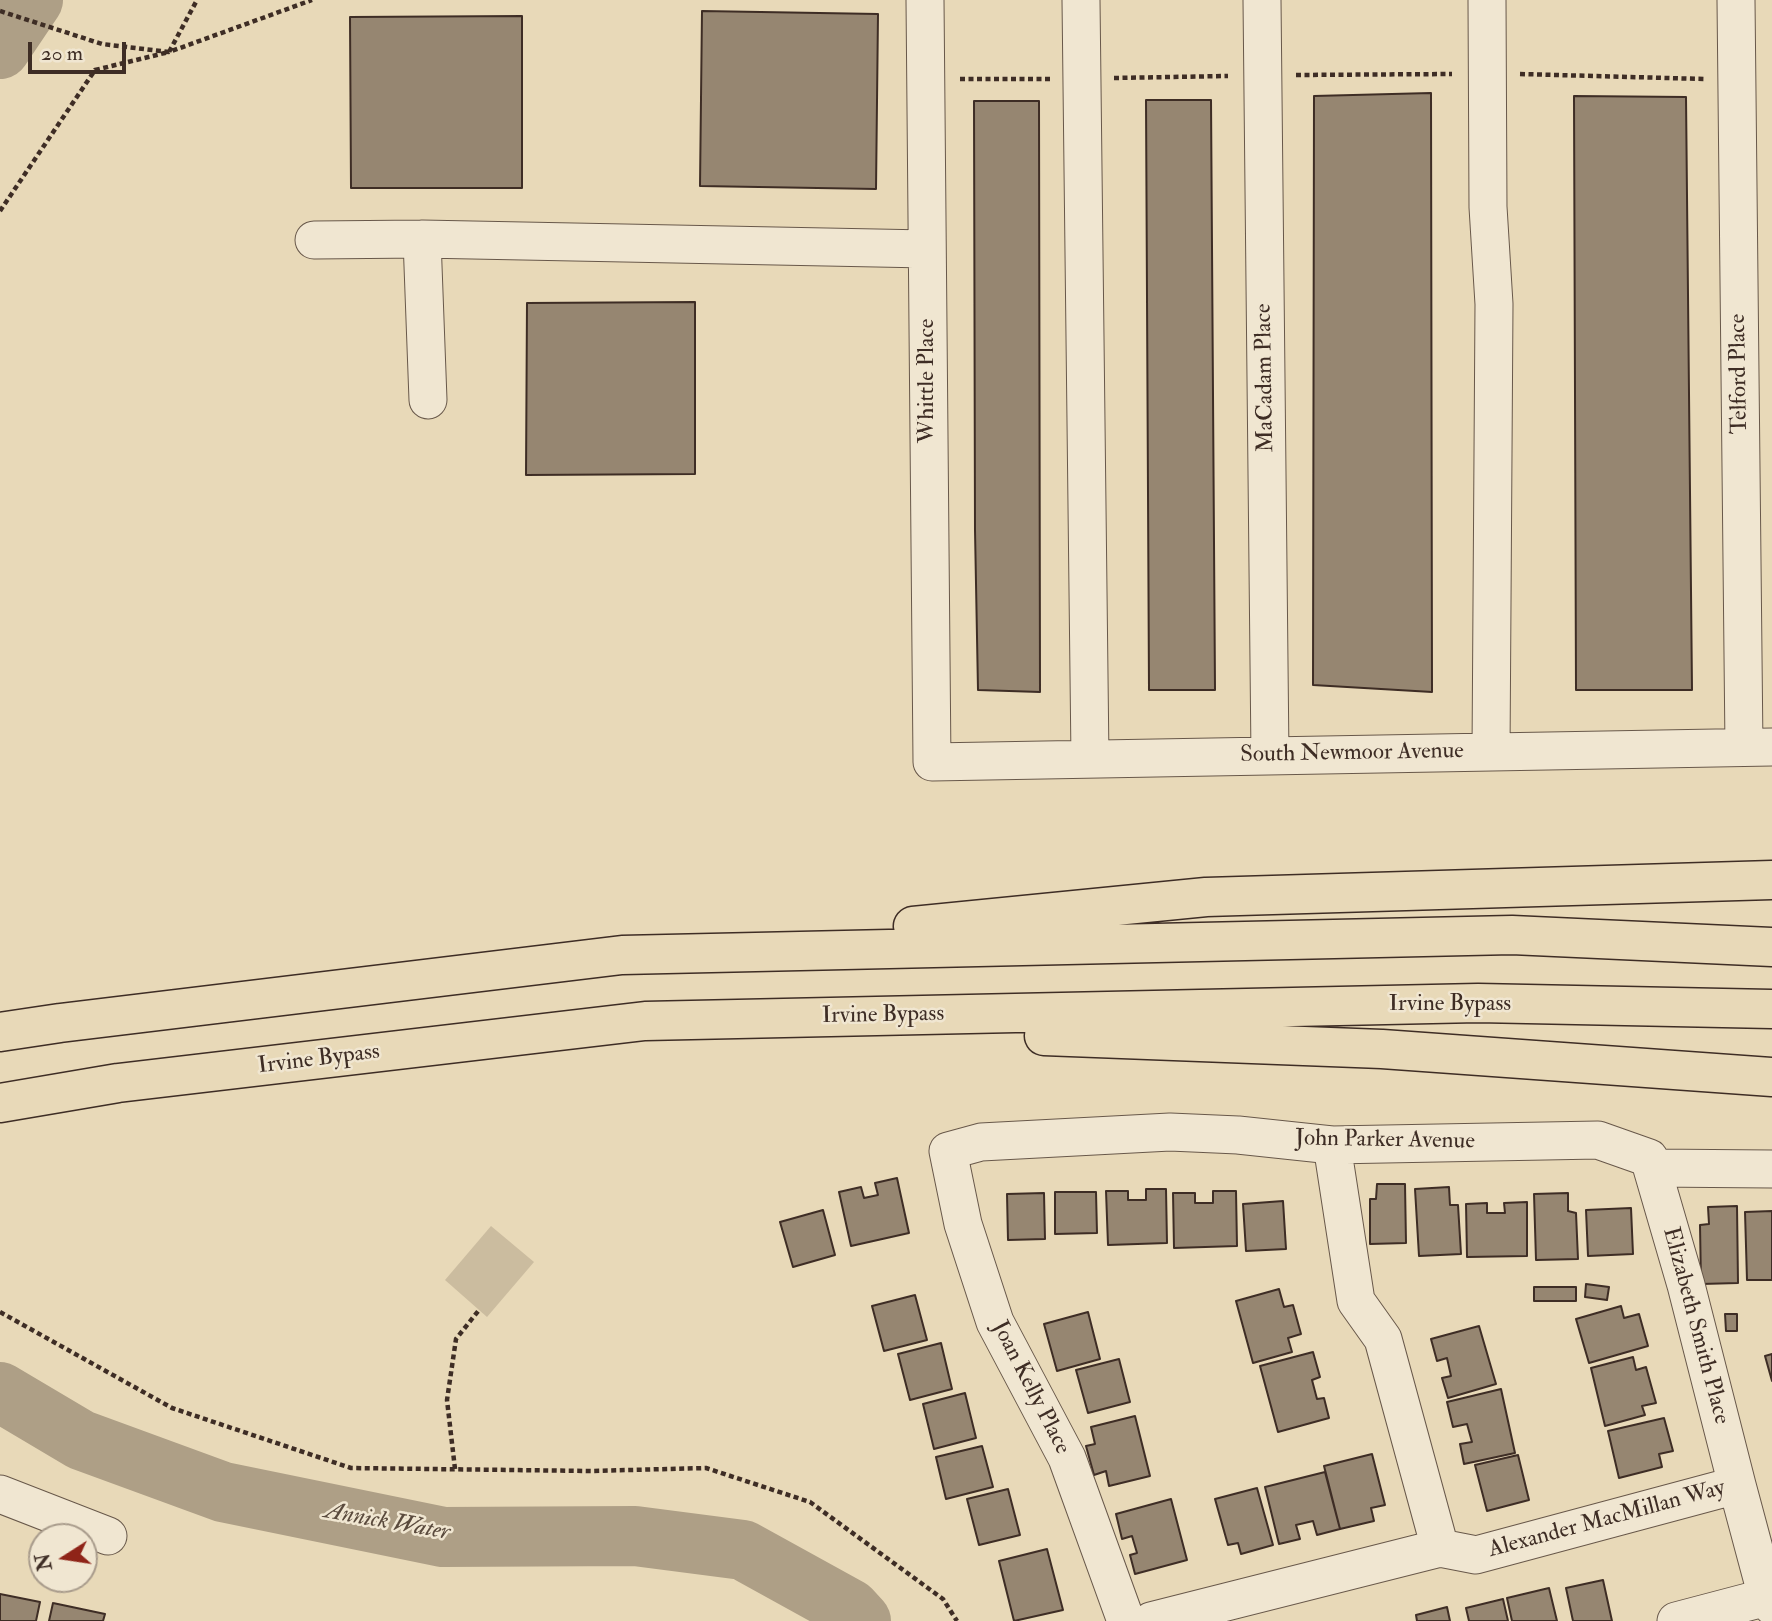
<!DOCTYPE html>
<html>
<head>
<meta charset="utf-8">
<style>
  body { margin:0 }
  #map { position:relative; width:1772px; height:1621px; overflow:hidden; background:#e8d9b8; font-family:"IM FELL Double Pica",serif }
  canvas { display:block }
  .north { position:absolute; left:28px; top:1523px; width:70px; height:70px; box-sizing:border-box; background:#f0e6d1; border:2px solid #a99c8c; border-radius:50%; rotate:258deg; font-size:19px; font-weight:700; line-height:28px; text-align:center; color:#3e2d25 }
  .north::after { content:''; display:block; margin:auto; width:24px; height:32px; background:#8f2418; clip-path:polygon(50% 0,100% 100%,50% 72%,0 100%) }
  .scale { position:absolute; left:28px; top:42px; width:98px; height:32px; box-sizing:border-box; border:4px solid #3e2d25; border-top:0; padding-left:9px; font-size:21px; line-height:24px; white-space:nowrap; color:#3e2d25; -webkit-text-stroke:5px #f0e6d1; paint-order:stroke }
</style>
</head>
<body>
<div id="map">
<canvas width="1772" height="1621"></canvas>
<div class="north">N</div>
<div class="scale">20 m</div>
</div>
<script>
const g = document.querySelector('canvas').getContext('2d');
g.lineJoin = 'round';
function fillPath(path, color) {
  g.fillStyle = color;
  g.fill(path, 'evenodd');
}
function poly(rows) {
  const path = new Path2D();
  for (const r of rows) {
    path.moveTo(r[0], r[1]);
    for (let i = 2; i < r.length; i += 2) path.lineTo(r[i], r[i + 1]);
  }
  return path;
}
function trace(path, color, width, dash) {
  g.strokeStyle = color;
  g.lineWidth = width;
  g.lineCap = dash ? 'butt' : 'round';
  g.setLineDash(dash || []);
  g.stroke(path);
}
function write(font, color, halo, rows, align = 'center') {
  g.font = font + ' "IM FELL Double Pica",serif';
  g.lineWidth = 5;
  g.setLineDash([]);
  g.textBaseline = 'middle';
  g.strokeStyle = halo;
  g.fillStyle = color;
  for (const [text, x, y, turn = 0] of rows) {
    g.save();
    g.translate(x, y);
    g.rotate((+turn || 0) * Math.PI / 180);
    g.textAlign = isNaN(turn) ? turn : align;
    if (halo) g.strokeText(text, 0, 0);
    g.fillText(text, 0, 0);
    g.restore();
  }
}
fillPath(poly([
  [491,1226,534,1262,487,1317,445,1280]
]), '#cbbc9f');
trace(poly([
  [0,49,33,0],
  [0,1392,81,1440,223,1492,443,1537,635,1536,743,1550,850,1609,861,1621]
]), '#ae9f86', 60);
const building = poly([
  [702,11,878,14,876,189,700,186,702,11],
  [522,16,522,188,351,188,350,17,522,16],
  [1431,93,1432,692,1313,685,1314,96,1431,93],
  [1574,96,1686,97,1692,690,1576,690,1574,96],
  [1146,100,1211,100,1215,690,1149,690,1146,100],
  [974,101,1039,101,1040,692,978,690,975,530,974,101],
  [695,302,695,474,526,475,527,303,695,302],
  [897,1178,909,1233,851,1246,839,1192,861,1187,864,1198,878,1195,875,1183,897,1178],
  [1377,1184,1405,1184,1406,1243,1370,1244,1370,1199,1376,1199,1377,1184],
  [1449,1187,1450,1205,1458,1205,1461,1254,1419,1256,1415,1189,1449,1187],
  [1146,1189,1166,1189,1167,1243,1108,1245,1106,1191,1128,1191,1128,1200,1146,1200,1146,1189],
  [1213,1191,1236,1191,1237,1246,1174,1248,1173,1193,1195,1193,1195,1203,1213,1203,1213,1191],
  [1055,1192,1096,1192,1097,1233,1055,1234,1055,1192],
  [1044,1193,1045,1239,1008,1240,1007,1194,1044,1193],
  [1568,1193,1568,1211,1576,1213,1578,1259,1536,1260,1534,1194,1568,1193],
  [1283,1201,1286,1249,1246,1251,1243,1204,1283,1201],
  [1527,1202,1527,1256,1467,1257,1466,1204,1487,1203,1487,1213,1505,1213,1504,1203,1527,1202],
  [1737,1206,1738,1283,1701,1284,1700,1225,1709,1224,1708,1207,1737,1206],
  [1631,1208,1633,1254,1588,1256,1586,1210,1631,1208],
  [823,1210,835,1255,793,1267,780,1222,823,1210],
  [1772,1211,1772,1280,1747,1280,1745,1212,1772,1211],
  [1586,1284,1609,1287,1607,1300,1585,1297,1586,1284],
  [1534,1287,1576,1287,1576,1301,1534,1301,1534,1287],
  [1279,1289,1284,1307,1293,1305,1301,1334,1288,1338,1292,1352,1253,1363,1236,1301,1279,1289],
  [915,1295,927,1340,884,1351,872,1306,915,1295],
  [1621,1306,1624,1318,1639,1314,1648,1346,1589,1363,1576,1319,1621,1306],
  [1088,1312,1100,1359,1057,1371,1044,1324,1088,1312],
  [1725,1314,1737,1314,1737,1331,1726,1331,1725,1314],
  [1479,1326,1496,1384,1448,1398,1442,1378,1451,1376,1447,1358,1437,1361,1431,1339,1479,1326],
  [941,1343,952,1389,910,1400,898,1354,941,1343],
  [1313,1352,1320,1377,1312,1380,1317,1399,1324,1398,1329,1418,1278,1432,1260,1366,1313,1352],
  [1772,1354,1772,1381,1765,1356,1772,1354],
  [1633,1357,1636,1370,1646,1367,1656,1403,1642,1406,1645,1415,1605,1426,1591,1368,1633,1357],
  [1119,1359,1130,1402,1088,1413,1076,1370,1119,1359],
  [1501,1389,1515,1453,1464,1464,1460,1444,1472,1442,1467,1424,1453,1427,1447,1402,1501,1389],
  [965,1393,976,1438,934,1449,923,1404,965,1393],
  [1135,1416,1150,1476,1109,1486,1106,1471,1094,1475,1086,1446,1095,1444,1091,1427,1135,1416],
  [1664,1418,1673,1451,1659,1454,1662,1467,1619,1478,1608,1431,1664,1418],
  [982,1446,993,1487,946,1499,936,1457,982,1446],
  [1372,1454,1385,1505,1371,1508,1374,1521,1340,1529,1324,1466,1372,1454],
  [1518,1455,1529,1500,1487,1511,1475,1465,1518,1455],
  [1325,1472,1340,1529,1317,1535,1313,1521,1296,1525,1300,1539,1279,1544,1265,1487,1325,1472],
  [1257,1488,1273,1545,1241,1554,1238,1543,1228,1545,1215,1499,1257,1488],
  [1008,1489,1020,1535,979,1545,967,1499,1008,1489],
  [1171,1499,1187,1560,1135,1574,1130,1555,1137,1553,1132,1536,1122,1539,1116,1514,1171,1499],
  [1047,1549,1063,1610,1014,1621,999,1561,1047,1549],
  [1603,1580,1612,1621,1573,1621,1566,1588,1603,1580],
  [1549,1588,1557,1621,1512,1621,1507,1598,1549,1588],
  [0,1594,40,1602,36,1621,0,1621,0,1594],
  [1503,1599,1508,1621,1469,1621,1466,1608,1503,1599],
  [53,1603,105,1614,103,1621,49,1621,53,1603],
  [1447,1607,1450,1621,1417,1621,1416,1615,1447,1607]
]);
fillPath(building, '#968671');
trace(building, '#3e2d25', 2);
const minor = poly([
  [925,0,932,762,1772,747],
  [1081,0,1090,759],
  [1262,0,1270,756],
  [1487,0,1488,207,1494,304,1491,752],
  [1736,0,1744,747],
  [314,240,422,239],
  [428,400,422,239,927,249],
  [1332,1145,1356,1301,1383,1339,1440,1548],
  [1652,1168,1772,1169],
  [0,1494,108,1536],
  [1126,1621,1067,1458,995,1322,963,1224,948,1151,981,1142,1170,1132,1238,1135,1332,1145,1598,1140,1649,1158,1686,1285,1737,1485],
  [1151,1621,1440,1548,1476,1555,1737,1485,1767,1597,1772,1606],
  [1676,1621,1767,1597]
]);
const highway = poly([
  [913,926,1206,897,1772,880],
  [0,1032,60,1023,622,955,1512,935,1772,947],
  [1044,1036,1382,1049,1772,1077],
  [0,1103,118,1083,645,1021,1478,1003,1772,1009]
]);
trace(minor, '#68584a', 39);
trace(highway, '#3e2d25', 41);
trace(poly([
  [0,11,102,44,169,52,312,0],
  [1520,74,1704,79],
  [1296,75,1452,74],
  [1114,78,1228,76],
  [960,79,1050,79],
  [0,211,95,70,169,52,197,0],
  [0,1312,172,1408,351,1468,591,1471,706,1468,810,1502,943,1599,957,1621],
  [455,1469,447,1400,456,1339,479,1310]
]), '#3e2d25', 4.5, [5, 3.5]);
trace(minor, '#f0e6d1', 37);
trace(highway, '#e8d9b8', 38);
write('23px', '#3e2d25', '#f0e6d1', [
  ["Telford Place",1740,374,-91],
  ["MaCadam Place",1266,378,-91],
  ["Whittle Place",928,381,-90],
  ["South Newmoor Avenue",1352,754,-1],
  ["Irvine Bypass",1450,1005],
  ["Irvine Bypass",883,1016,-1],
  ["Irvine Bypass",319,1060,-7],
  ["John Parker Avenue",1385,1141,1],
  ["Elizabeth Smith Place",1695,1326,75],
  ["Joan Kelly Place",1030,1388,63],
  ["Alexander MacMillan Way",1607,1520,-15]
]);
write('italic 24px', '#5a4a3d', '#f0e6d1', [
  ["Annick Water",387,1523,10]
]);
</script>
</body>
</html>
